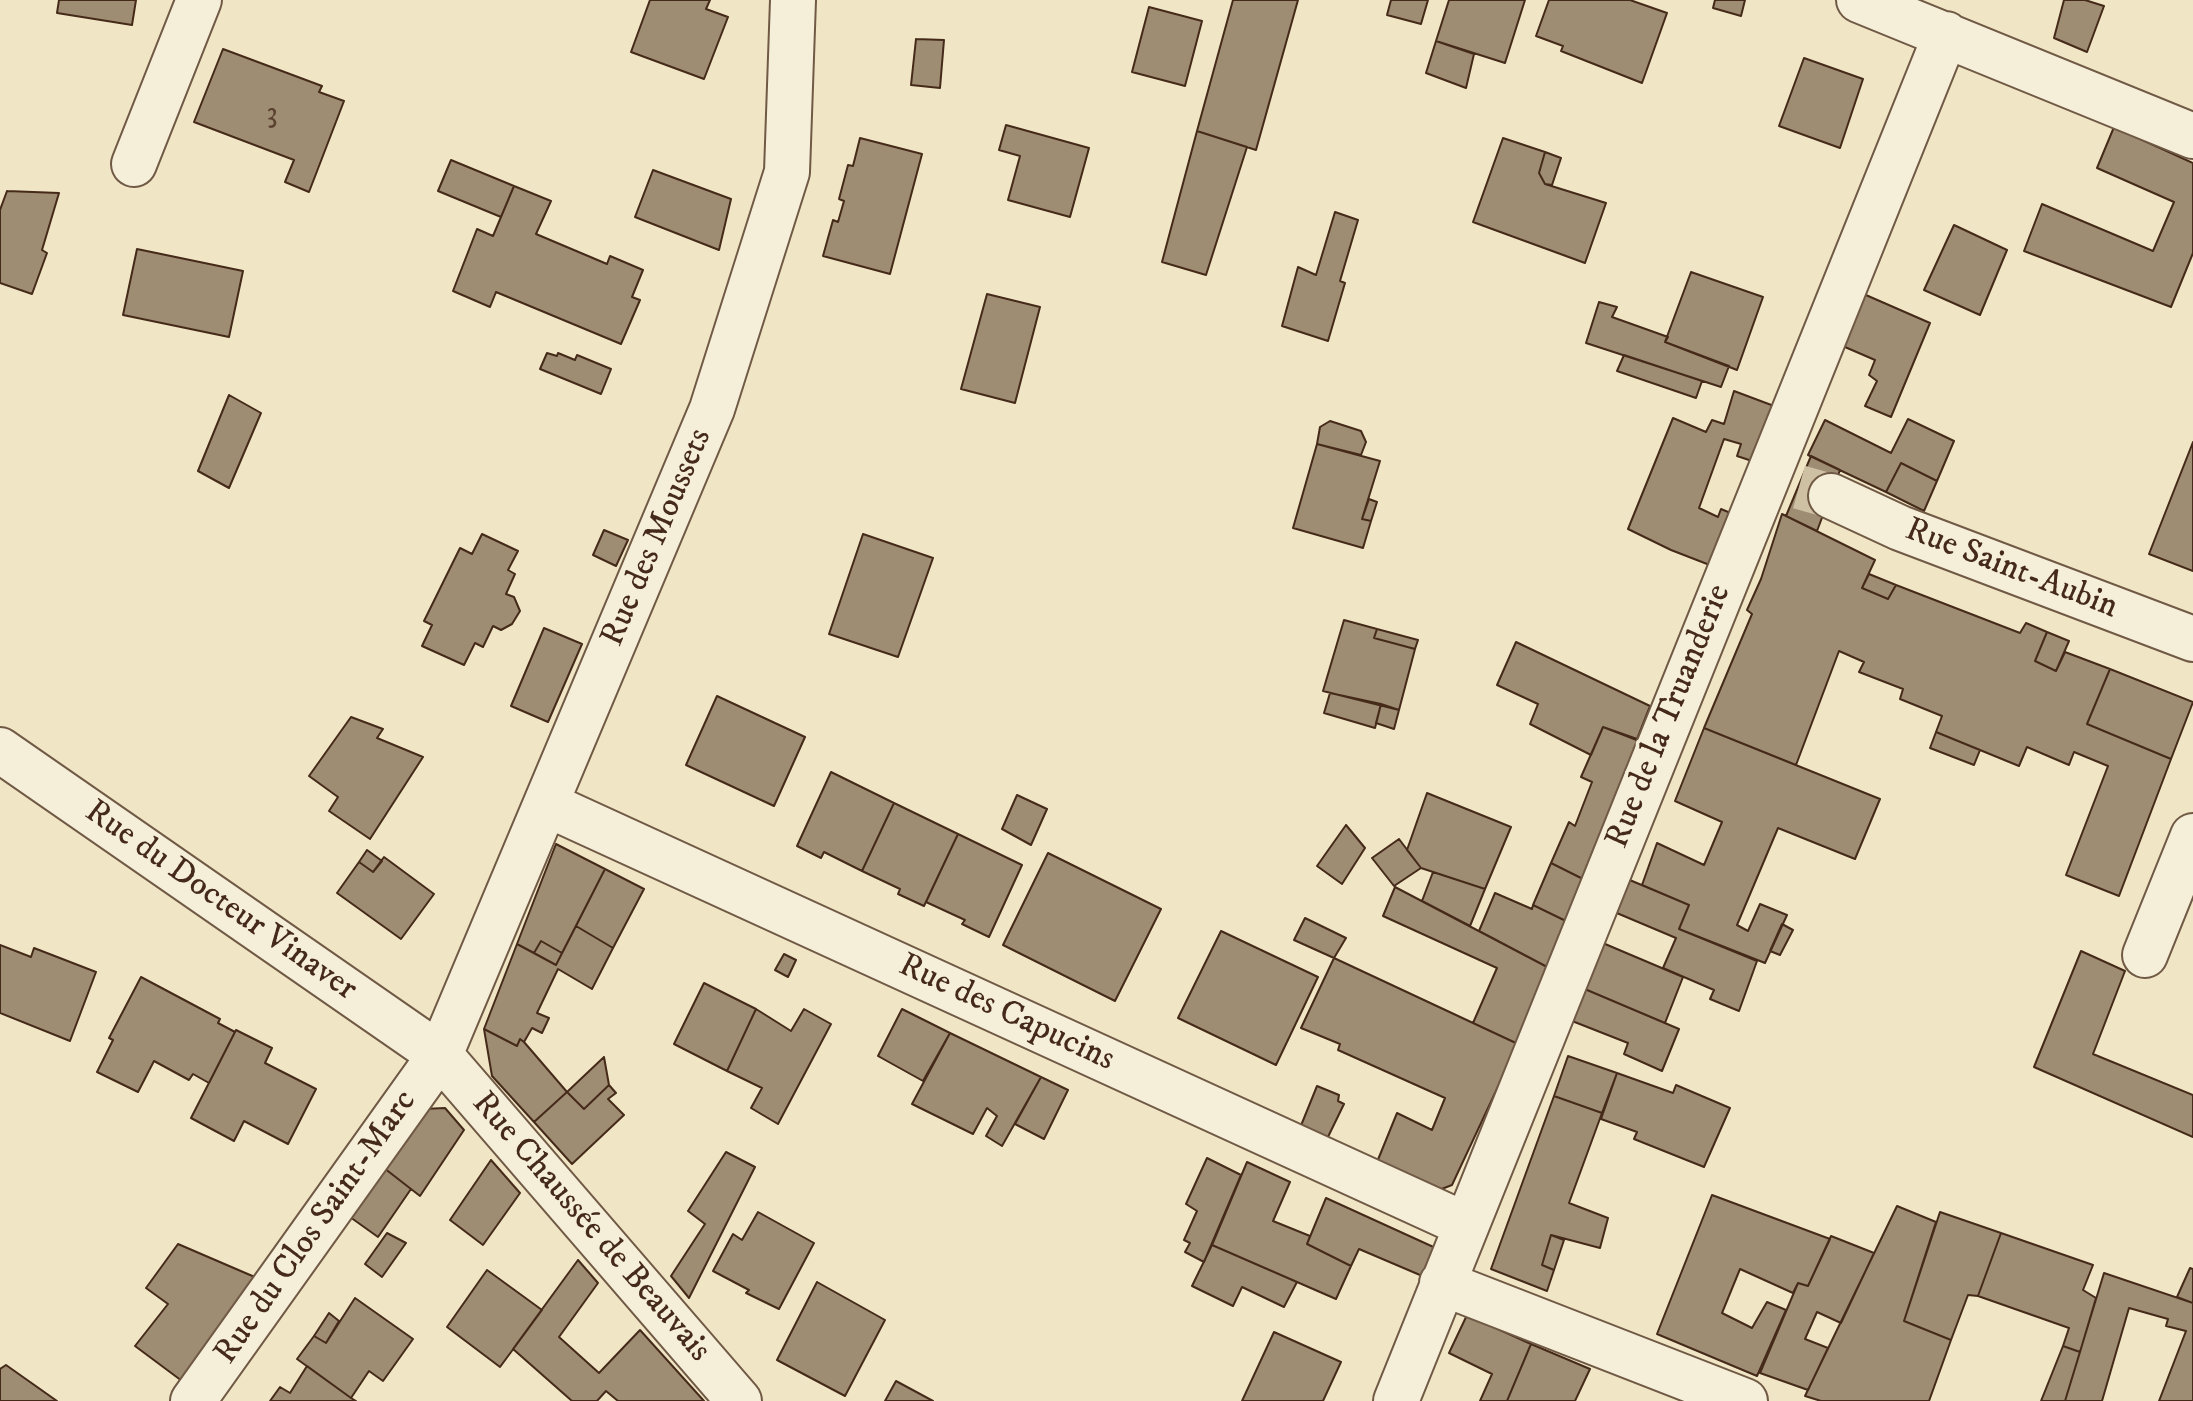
<!DOCTYPE html>
<html>
<head>
<meta charset="utf-8">
<style>
  body { margin:0 }
  canvas { display:block; background:#f0e6c5 }
</style>
</head>
<body>
<canvas width="2193" height="1401"></canvas>
<script>
const g = document.querySelector('canvas').getContext('2d');
g.lineJoin = 'round';
function fillPath(path, color) {
  g.fillStyle = color;
  g.fill(path, 'evenodd');
}
function poly(rows) {
  const path = new Path2D();
  for (const r of rows) {
    path.moveTo(r[0], r[1]);
    for (let i = 2; i < r.length; i += 2) path.lineTo(r[i], r[i + 1]);
  }
  return path;
}
function trace(path, color, width, dash) {
  g.strokeStyle = color;
  g.lineWidth = width;
  g.lineCap = dash ? 'butt' : 'round';
  g.setLineDash(dash || []);
  g.stroke(path);
}
function write(font, color, halo, rows, align = 'center') {
  g.font = font + ' "IM FELL DW Pica",serif';
  g.lineWidth = 7;
  g.setLineDash([]);
  g.textBaseline = 'middle';
  g.strokeStyle = halo;
  g.fillStyle = color;
  for (const [text, x, y, turn = 0] of rows) {
    g.save();
    g.translate(x, y);
    g.rotate((+turn || 0) * Math.PI / 180);
    g.textAlign = isNaN(turn) ? turn : align;
    if (halo) g.strokeText(text, 0, 0);
    g.fillText(text, 0, 0);
    g.restore();
  }
}
const building = poly([
  [59,0,136,0,132,25,57,13,59,0],
  [650,0,710,0,706,9,728,17,704,79,631,52,650,0],
  [1233,0,1298,0,1256,150,1197,131,1233,0],
  [1391,0,1428,0,1421,24,1387,15,1391,0],
  [1449,0,1525,0,1505,63,1436,41,1449,0],
  [1549,0,1630,0,1667,13,1642,83,1561,51,1563,46,1536,36,1549,0],
  [1715,0,1745,0,1741,16,1713,8,1715,0],
  [2064,0,2085,0,2104,6,2087,52,2054,38,2064,0],
  [1149,7,1202,21,1185,86,1132,72,1149,7],
  [916,39,944,40,940,88,911,85,916,39],
  [1436,41,1474,54,1466,88,1426,73,1436,41],
  [223,49,322,86,319,92,344,101,309,192,285,182,294,160,194,122,223,49],
  [1804,58,1863,79,1840,148,1779,126,1804,58],
  [1006,125,1089,148,1070,217,1008,200,1020,156,999,150,1006,125],
  [2114,127,2193,163,2193,253,2171,307,2024,251,2042,204,2153,251,2174,202,2097,168,2114,127],
  [1197,131,1247,147,1206,275,1162,262,1197,131],
  [860,138,922,154,890,274,823,256,833,220,838,222,844,201,839,199,848,165,853,166,860,138],
  [1503,138,1545,152,1539,173,1545,184,1606,203,1585,263,1473,222,1503,138],
  [1545,152,1561,158,1552,185,1545,184,1539,173,1545,152],
  [451,160,514,186,501,217,438,191,451,160],
  [653,170,731,199,719,250,635,217,653,170],
  [514,186,551,201,536,234,607,264,610,256,643,270,632,297,640,300,621,344,496,292,490,307,453,291,477,229,493,236,514,186],
  [7,191,59,193,42,250,47,253,32,294,0,283,0,210,7,191],
  [1335,212,1358,220,1340,281,1345,283,1328,341,1282,326,1298,267,1316,275,1335,212],
  [1954,225,2007,250,1980,315,1924,290,1954,225],
  [137,249,243,271,229,337,123,315,137,249],
  [1691,272,1763,297,1737,370,1665,342,1691,272],
  [1859,292,1930,323,1891,417,1865,406,1877,381,1869,375,1875,360,1838,344,1859,292],
  [987,294,1040,307,1015,403,961,389,987,294],
  [1599,302,1617,307,1612,317,1668,337,1665,342,1729,366,1721,387,1586,343,1599,302],
  [547,353,557,356,558,353,575,360,577,355,611,369,601,394,540,369,547,353],
  [1624,355,1702,381,1696,398,1617,371,1624,355],
  [1734,391,1782,409,1761,464,1737,456,1741,444,1724,439,1699,508,1718,517,1721,509,1740,517,1720,569,1671,550,1628,529,1673,418,1706,432,1712,420,1724,424,1734,391],
  [229,395,261,413,229,488,198,471,229,395],
  [1908,419,1954,441,1937,481,1901,463,1886,492,1808,455,1825,420,1891,453,1908,419],
  [1330,421,1361,431,1366,442,1361,455,1317,444,1320,427,1330,421],
  [2193,442,2193,571,2149,554,2193,442],
  [1317,444,1380,461,1362,519,1371,521,1363,548,1293,528,1317,444],
  [1811,456,1840,470,1817,531,1786,516,1811,456],
  [1901,463,1937,481,1924,511,1886,492,1901,463],
  [1369,499,1377,502,1371,521,1362,519,1369,499],
  [1782,514,1875,560,1862,588,1888,599,1896,585,2020,633,2026,623,2047,632,2035,661,2056,671,2065,652,2110,669,2087,724,2171,759,2119,896,2066,875,2108,766,2074,752,2069,765,2027,747,2019,766,1936,732,1942,716,1900,699,1903,689,1859,672,1864,662,1839,651,1796,765,1704,728,1752,614,1747,610,1761,579,1782,514],
  [604,530,628,540,616,566,593,555,604,530],
  [482,534,518,551,508,570,515,574,506,594,514,597,520,611,512,624,501,630,493,626,483,647,475,643,464,665,422,646,432,625,424,621,460,548,472,554,482,534],
  [863,534,933,558,898,657,829,634,863,534],
  [1869,574,1896,585,1888,599,1862,588,1869,574],
  [1344,620,1377,629,1374,638,1415,649,1399,710,1323,691,1344,620],
  [544,628,582,644,548,722,511,706,544,628],
  [1377,629,1418,640,1415,649,1374,638,1377,629],
  [2047,632,2069,641,2056,671,2035,661,2047,632],
  [1516,642,1650,706,1637,739,1603,727,1591,755,1530,724,1538,704,1497,685,1516,642],
  [2110,669,2193,702,2171,759,2087,724,2110,669],
  [1330,693,1381,704,1375,728,1324,713,1330,693],
  [717,696,805,737,774,806,686,765,717,696],
  [1381,704,1399,710,1394,729,1376,723,1381,704],
  [351,717,383,729,377,738,423,757,370,839,329,811,338,797,309,776,351,717],
  [1603,727,1647,744,1587,881,1551,863,1569,822,1575,826,1592,782,1581,777,1603,727],
  [1704,728,1880,799,1855,859,1778,828,1737,925,1748,931,1760,904,1787,915,1765,963,1679,929,1689,905,1642,885,1657,843,1704,865,1722,822,1675,801,1704,728],
  [1936,732,1980,750,1974,765,1930,748,1936,732],
  [831,772,894,803,862,871,824,852,821,858,797,846,831,772],
  [1427,793,1511,827,1485,889,1421,868,1407,850,1427,793],
  [1017,795,1047,809,1031,845,1002,829,1017,795],
  [894,803,958,834,924,906,898,894,900,889,862,871,894,803],
  [1346,825,1365,848,1342,884,1317,866,1346,825],
  [958,834,1022,865,989,937,962,924,965,920,926,902,958,834],
  [1399,839,1421,868,1394,886,1372,858,1399,839],
  [556,844,605,869,562,953,541,941,534,953,517,944,556,844],
  [367,850,382,861,373,872,359,862,367,850],
  [1048,853,1161,909,1115,1001,1003,945,1048,853],
  [384,857,434,894,401,939,337,893,359,862,373,872,384,857],
  [1551,863,1587,881,1570,923,1533,905,1551,863],
  [605,869,644,889,613,948,576,926,605,869],
  [1433,872,1485,889,1470,926,1422,901,1433,872],
  [1625,878,1689,905,1679,929,1757,961,1739,1011,1710,999,1714,990,1663,968,1676,938,1612,911,1625,878],
  [1395,887,1551,969,1518,1044,1473,1023,1497,968,1383,916,1395,887],
  [1495,893,1532,909,1533,905,1570,923,1551,969,1479,931,1495,893],
  [1305,918,1346,938,1334,958,1294,940,1305,918],
  [1782,924,1793,930,1780,955,1770,951,1782,924],
  [576,926,613,948,592,989,558,969,537,1013,549,1018,542,1033,532,1028,524,1042,520,1039,517,1046,484,1029,517,944,556,965,576,926],
  [1221,931,1318,977,1276,1065,1178,1018,1221,931],
  [541,941,562,953,556,965,534,953,541,941],
  [1598,941,1683,977,1665,1023,1580,987,1598,941],
  [0,945,31,957,34,948,96,972,70,1041,0,1013,0,945],
  [2081,951,2125,971,2093,1054,2193,1095,2193,1137,2034,1067,2081,951],
  [784,954,796,960,788,977,775,970,784,954],
  [1334,958,1518,1044,1452,1185,1426,1195,1375,1167,1397,1113,1432,1130,1445,1098,1338,1050,1340,1044,1301,1028,1334,958],
  [141,977,220,1019,218,1023,235,1032,209,1083,193,1074,189,1080,154,1061,138,1092,97,1072,113,1040,109,1038,141,977],
  [704,983,756,1009,727,1071,674,1044,704,983],
  [1580,987,1679,1029,1662,1071,1624,1054,1628,1043,1567,1019,1580,987],
  [756,1009,791,1031,804,1009,831,1024,778,1124,751,1108,762,1088,727,1071,756,1009],
  [902,1009,950,1033,923,1081,878,1056,902,1009],
  [484,1029,517,1046,520,1039,524,1042,567,1092,534,1122,492,1076,484,1029],
  [236,1030,272,1048,265,1063,316,1089,288,1144,244,1121,234,1141,191,1118,236,1030],
  [950,1033,1041,1077,1002,1146,986,1136,997,1116,987,1108,973,1134,912,1104,950,1033],
  [1568,1056,1617,1073,1602,1113,1554,1096,1568,1056],
  [604,1057,609,1085,584,1109,567,1092,604,1057],
  [1617,1073,1673,1093,1676,1085,1730,1108,1704,1167,1634,1139,1637,1132,1601,1119,1617,1073],
  [1041,1077,1068,1090,1044,1139,1015,1124,1041,1077],
  [609,1085,616,1093,608,1099,624,1115,572,1164,534,1122,567,1092,584,1109,609,1085],
  [1317,1086,1339,1095,1338,1101,1344,1104,1326,1141,1300,1128,1317,1086],
  [1554,1096,1602,1113,1569,1203,1608,1218,1600,1248,1551,1235,1542,1265,1554,1270,1547,1291,1491,1269,1554,1096],
  [445,1108,464,1130,420,1196,384,1168,423,1109,445,1108],
  [726,1152,755,1167,689,1298,671,1276,705,1224,688,1211,726,1152],
  [1207,1158,1241,1175,1204,1262,1185,1252,1190,1243,1184,1240,1197,1211,1186,1204,1207,1158],
  [491,1160,520,1193,483,1245,450,1220,491,1160],
  [1247,1162,1290,1182,1273,1221,1310,1236,1307,1244,1351,1266,1336,1299,1212,1245,1247,1162],
  [384,1168,411,1189,378,1237,350,1217,384,1168],
  [1712,1195,1830,1239,1808,1286,1798,1283,1793,1293,1740,1269,1722,1313,1752,1328,1767,1302,1786,1310,1757,1376,1657,1334,1712,1195],
  [1326,1198,1440,1250,1427,1278,1359,1249,1351,1266,1307,1244,1326,1198],
  [1897,1206,1936,1222,1904,1321,1951,1340,1929,1401,1821,1401,1805,1396,1897,1206],
  [758,1212,814,1243,779,1309,746,1293,749,1290,713,1271,733,1234,742,1240,758,1212],
  [1940,1212,2001,1233,1978,1296,1968,1295,1951,1340,1904,1321,1940,1212],
  [387,1233,406,1243,382,1277,365,1264,387,1233],
  [2001,1233,2093,1265,2083,1290,2096,1298,2080,1352,2063,1346,2069,1328,1978,1296,2001,1233],
  [1551,1235,1564,1240,1554,1270,1542,1265,1551,1235],
  [1831,1236,1874,1253,1841,1323,1817,1312,1805,1339,1828,1348,1808,1390,1760,1373,1798,1283,1808,1286,1831,1236],
  [178,1244,264,1281,186,1384,135,1346,168,1304,146,1288,178,1244],
  [1212,1245,1297,1282,1284,1307,1242,1287,1233,1306,1192,1286,1212,1245],
  [578,1260,598,1283,559,1337,599,1373,640,1330,704,1401,618,1401,606,1391,597,1401,572,1401,513,1349,578,1260],
  [2190,1268,2193,1269,2193,1303,2177,1297,2190,1268],
  [487,1270,542,1310,500,1367,447,1327,487,1270],
  [2104,1273,2193,1303,2193,1401,2159,1401,2186,1331,2166,1326,2168,1319,2129,1308,2102,1401,2065,1401,2104,1273],
  [817,1282,885,1320,845,1396,777,1360,817,1282],
  [355,1298,413,1339,383,1381,369,1371,351,1398,297,1359,314,1336,326,1343,355,1298],
  [329,1313,339,1321,326,1343,314,1336,329,1313],
  [1467,1315,1531,1344,1507,1401,1480,1401,1492,1374,1449,1353,1467,1315],
  [1274,1332,1341,1362,1323,1401,1242,1401,1274,1332],
  [1531,1344,1590,1369,1575,1401,1507,1401,1531,1344],
  [2063,1346,2080,1352,2065,1401,2041,1401,2063,1346],
  [6,1365,57,1401,0,1401,0,1369,6,1365],
  [307,1366,351,1398,356,1401,270,1401,280,1387,290,1393,307,1366],
  [896,1381,933,1401,885,1401,896,1381]
]);
fillPath(building, '#9e8c73');
trace(building, '#452a1a', 2);
trace(poly([
  [1799,487,1831,496]
]), '#cec0a3', 44, [44, 22]);
const minor = poly([
  [1859,0,2193,136],
  [134,164,199,0],
  [1831,496,1900,528,2193,639],
  [0,750,440,1055,739,1401],
  [546,804,1466,1225],
  [2145,955,2193,836],
  [1442,1283,1745,1401],
  [193,1401,440,1055,712,409,787,172,793,0],
  [1396,1401,1946,34]
]);
trace(minor, '#705945', 48);
trace(minor, '#f5efd9', 44);
write('30px', '#5b4230', null, [
  ["3",272,116]
]);
write('34px', '#452a1a', '#f5efd9', [
  ["Rue des Moussets",658,538,-67],
  ["Rue Saint-Aubin",2011,570,21],
  ["Rue de la Truanderie",1670,717,-68],
  ["Rue du Docteur Vinaver",220,902,35],
  ["Rue des Capucins",1006,1014,25],
  ["Rue du Clos Saint-Marc",317,1228,-55],
  ["Rue Chaussée de Beauvais",590,1228,49]
]);
</script>
</body>
</html>
